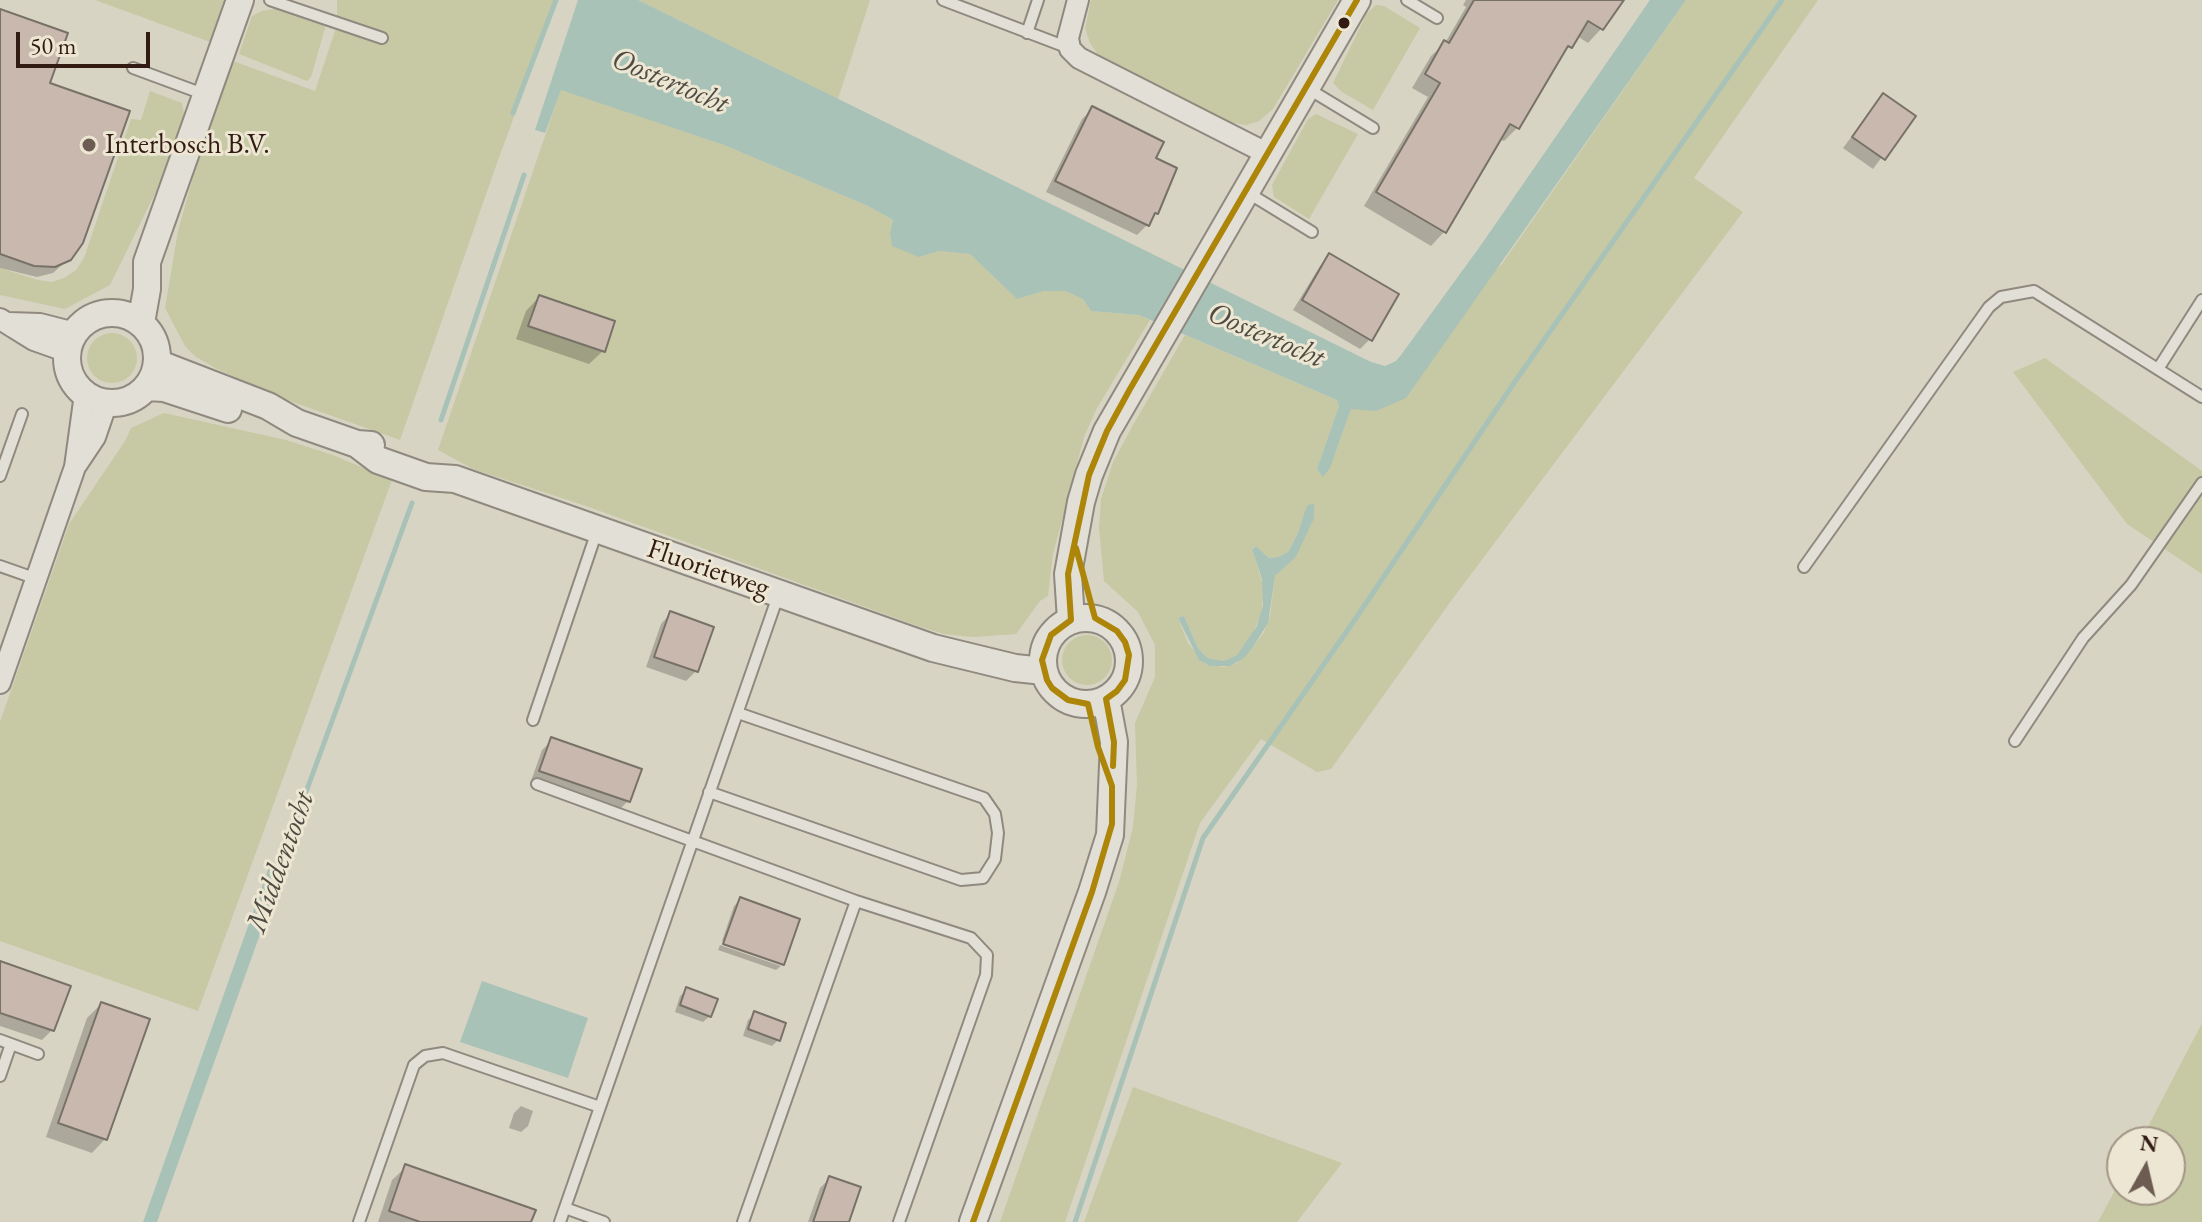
<!DOCTYPE html>
<html>
<head>
<meta charset="utf-8">
<style>
  body { margin:0 }
  #map { position:relative; width:2202px; height:1222px; overflow:hidden; background:#d8d4c3; font-family:"EB Garamond",serif }
  canvas { display:block }
  .north { position:absolute; left:2106px; top:1126px; width:80px; height:80px; box-sizing:border-box; background:#ece6d2; border:2px solid #a29586; border-radius:50%; rotate:8deg; font-size:22px; font-weight:700; line-height:32px; text-align:center; color:#321b13 }
  .north::after { content:''; display:block; margin:auto; width:28px; height:36px; background:#6c5c51; clip-path:polygon(50% 0,100% 100%,50% 72%,0 100%) }
  .scale { position:absolute; left:16px; top:32px; width:134px; height:36px; box-sizing:border-box; border:4px solid #321b13; border-top:0; padding-left:10px; font-size:24px; line-height:28px; white-space:nowrap; color:#321b13; -webkit-text-stroke:6px #ece6d2; paint-order:stroke }
</style>
</head>
<body>
<div id="map">
<canvas width="2202" height="1222"></canvas>
<div class="north">N</div>
<div class="scale">50 m</div>
</div>
<script>
const g = document.querySelector('canvas').getContext('2d');
g.lineJoin = 'round';
function fillPath(path, color) {
  g.fillStyle = color;
  g.fill(path, 'evenodd');
}
function poly(rows) {
  const path = new Path2D();
  for (const r of rows) {
    if (r.length === 3) {
      path.moveTo(r[0] + r[2], r[1]);
      path.arc(r[0], r[1], r[2], 0, 2 * Math.PI);
      continue;
    }
    path.moveTo(r[0], r[1]);
    for (let i = 2; i < r.length; i += 2) path.lineTo(r[i], r[i + 1]);
  }
  return path;
}
function trace(path, color, width, dash) {
  g.strokeStyle = color;
  g.lineWidth = width;
  g.lineCap = dash ? 'butt' : 'round';
  g.setLineDash(dash || []);
  g.stroke(path);
}
function write(font, color, halo, rows, align = 'center') {
  g.font = font + ' "EB Garamond",serif';
  g.lineWidth = 6;
  g.setLineDash([]);
  g.textBaseline = 'middle';
  g.strokeStyle = halo;
  g.fillStyle = color;
  for (const [text, x, y, turn = 0] of rows) {
    g.save();
    g.translate(x, y);
    g.rotate((+turn || 0) * Math.PI / 180);
    g.textAlign = isNaN(turn) ? turn : align;
    if (halo) g.strokeText(text, 0, 0);
    g.fillText(text, 0, 0);
    g.restore();
  }
}
fillPath(poly([
  [95,0,224,0,210,42],
  [337,0,557,0,497,163,400,440,284,399,217,369,196,357,185,346,165,308,178,231,194,174,233,61,315,91,336,28,383,43,385,34,337,17],
  [638,0,870,0,838,99],
  [1091,0,1338,0,1273,109,1259,121,1247,125,1233,123,1098,55,1090,43,1085,28],
  [1686,0,1818,0,1694,178,1743,212,1451,601,1331,769,1317,772,1261,739,1200,823,1065,1222,1000,1222,1119,882,1133,827,1137,785,1135,723,1155,677,1155,645,1138,612,1104,581,1099,528,1101,499,1113,462,1133,425,1185,335,1337,400,1339,406,1317,469,1335,454,1351,409,1502,264],
  [1305,511,1295,558,1275,576,1270,616,1264,632,1253,647,1237,663,1224,667,1205,664,1188,643,1178,618,1184,616,1198,648,1207,658,1224,661,1237,655,1250,639,1261,615,1264,589,1252,548,1256,546,1269,558,1278,557,1288,552,1298,533],
  [1376,5,1384,6,1420,28,1373,110,1342,92,1333,83,1367,13],
  [279,8,326,25,311,77,307,81,239,54,252,16,262,11],
  [561,89,724,145,868,206,893,220,890,233,919,257,939,251,970,254,1017,299,1044,291,1065,291,1083,299,1091,311,1139,315,1150,320,1097,408,1084,437,1053,554,1048,596,1040,601,1016,634,973,637,944,634,915,625,586,506,473,469,438,450],
  [150,91,182,103,185,120,166,171,110,285,65,309,0,295,0,268,38,280,52,282,64,278,76,270,84,258,131,119,141,120],
  [1316,114,1358,134,1309,219,1274,197,1272,185,1308,119],
  [112,358,25],
  [2045,358,2202,471,2202,574,2127,524,2013,372],
  [164,413,286,440,333,455,392,480,198,1011,0,941,0,722,69,524,125,441,131,428],
  [1087,660,25],
  [2202,1023,2202,1222,2098,1222,2122,1177,2122,1190,2170,1190,2170,1142,2140,1142],
  [1133,1087,1342,1163,1297,1222,1084,1222]
]), '#c7c8a4');
fillPath(poly([
  [578,0,638,0,1371,362,1385,366,1396,361,1401,355,1481,245,1650,0,1686,0,1406,398,1376,411,1351,409,1330,468,1323,477,1317,469,1339,406,1337,400,1139,315,1091,311,1083,299,1065,291,1044,291,1017,299,970,254,939,251,919,257,892,246,890,233,893,220,868,206,724,145,561,90,545,133,535,130],
  [1314,504,1314,518,1300,548,1295,558,1275,576,1268,623,1253,647,1244,658,1230,666,1210,666,1199,660,1178,618,1184,616,1198,648,1207,658,1224,661,1237,655,1257,626,1263,605,1262,579,1252,549,1256,546,1269,558,1278,557,1288,552,1298,533,1305,511,1308,505],
  [269,867,283,870,157,1222,143,1222],
  [482,981,588,1018,568,1078,460,1042]
]), '#a8c2b7');
fillPath(poly([
  [1466,0,1621,0,1601,29,1588,43,1577,36,1557,60,1517,128,1504,141,1499,139,1444,232,1431,246,1364,206,1428,97,1412,88,1431,56,1445,43,1466,7,1463,5],
  [0,11,47,84,74,254,53,273,37,277,0,268],
  [1883,95,1913,116,1873,169,1843,148],
  [1092,109,1153,159,1147,225,1137,235,1046,192,1082,119],
  [1330,256,1370,339,1360,349,1293,310,1320,266],
  [539,297,603,351,589,364,516,339,526,311],
  [671,613,696,671,686,681,646,667,661,624],
  [552,740,628,801,618,811,531,781,542,750],
  [740,900,798,920,782,965,782,962,722,941,734,906],
  [720,945,781,966,776,970,718,950],
  [0,963,68,987,52,1030,42,1040,0,1026],
  [687,990,710,1016,703,1022,675,1012,680,996],
  [101,1004,105,1139,92,1153,46,1137,87,1018],
  [755,1014,778,1040,772,1046,743,1036,748,1020],
  [521,1106,533,1111,528,1126,521,1132,509,1128,514,1113],
  [406,1167,529,1222,378,1222,392,1180],
  [830,1178,847,1222,808,1222,820,1188]
]), '#0003');
trace(poly([
  [513,113,556,0],
  [441,420,524,175],
  [276,874,412,503],
  [1075,1222,1203,838,1354,621,1514,383,1782,0]
]), '#a8c2b7', 5);
const building = poly([
  [1474,0,1624,0,1603,30,1588,21,1572,48,1568,46,1519,129,1510,124,1446,233,1376,192,1440,83,1425,74,1444,40,1449,43,1474,0],
  [0,9,68,33,50,83,130,111,83,243,71,260,55,267,34,266,0,254,0,9],
  [1883,93,1916,116,1885,160,1852,137,1883,93],
  [1092,106,1164,142,1156,158,1177,168,1158,214,1155,213,1149,226,1055,181,1092,106],
  [1329,253,1399,294,1372,341,1302,300,1329,253],
  [539,295,615,321,605,352,528,326,539,295],
  [670,611,714,627,698,672,654,657,670,611],
  [551,737,642,769,630,802,539,771,551,737],
  [740,897,800,919,784,965,723,944,740,897],
  [0,961,71,986,54,1031,0,1013,0,961],
  [686,987,718,999,711,1017,680,1005,686,987],
  [101,1002,150,1019,107,1140,58,1123,101,1002],
  [754,1011,786,1023,780,1041,748,1029,754,1011],
  [405,1164,536,1210,531,1222,420,1222,389,1211,405,1164],
  [829,1176,861,1187,849,1222,813,1222,829,1176]
]);
fillPath(building, '#c8b8ae');
trace(building, '#777168', 2);
const service = poly([
  [270,0,382,38],
  [943,0,1069,48],
  [1407,0,1437,18],
  [1027,33,1038,0],
  [133,68,206,95],
  [1307,88,1373,128],
  [1245,191,1312,232],
  [2158,369,2202,300],
  [0,476,22,414],
  [0,566,37,579],
  [1804,567,1989,307,2001,297,2034,291,2202,397],
  [533,720,597,531],
  [2015,741,2083,638,2131,585,2202,483],
  [537,784,856,901,971,938,987,955,986,975,899,1222],
  [709,792,961,880,983,878,995,859,998,833,995,814,984,798,738,713],
  [0,1040,38,1054],
  [0,1076,11,1044],
  [565,1208,604,1222],
  [359,1222,414,1065,425,1056,443,1053,600,1107],
  [560,1222,778,596],
  [743,1222,856,901]
]);
const minor = poly([
  [1078,0,1068,38,1070,49,1079,58,1268,154],
  [0,319,34,340,68,352],
  [9,323,40,324,75,333],
  [77,464,95,437,107,402],
  [0,683,75,467,85,394]
]);
const tertiary = poly([
  [112,358,45],
  [141,323,147,289,147,262,240,0],
  [157,363,268,406,297,423,357,444,371,445],
  [147,387,164,388,228,409],
  [357,444,378,460,426,477,455,479,933,648,1015,668,1044,671],
  [1086,661,43],
  [1071,620,1068,574,1081,502,1089,475,1107,431,1357,0],
  [973,1222,1092,892,1110,835,1114,742,1106,699]
]);
trace(service, '#8f897f', 14);
trace(minor, '#8f897f', 24);
trace(tertiary, '#8f897f', 30);
trace(service, '#e2dfd7', 10);
trace(minor, '#e2dfd7', 20);
trace(tertiary, '#e2dfd7', 26);
trace(poly([
  [1076,548,1095,618,1117,631,1125,642,1129,655,1125,680,1117,691,1106,699,1114,742,1113,766],
  [973,1222,1092,892,1112,824,1112,786,1098,747,1088,704,1068,700,1052,688,1047,680,1042,660,1051,635,1071,620,1068,574,1089,475,1107,431,1130,389,1357,0]
]), '#ad8508', 6);
for (const [x, y, r, color] of [
  [1344,23,7,"#321b13"],
  [89,145,8,"#6c5c51"]
]) {
  const dot = new Path2D();
  dot.arc(x, y, r, 0, 2 * Math.PI);
  g.fillStyle = color;
  g.fill(dot);
  trace(dot, '#ece6d2', 3);
}
write('28px', '#321b13', '#ece6d2', [
  ["Interbosch B.V.",105,145]
], 'left');
write('28px', '#321b13', '#ece6d2', [
  ["Fluorietweg",708,569,19]
]);
write('italic 30px', '#4f4b43', '#ece6d2', [
  ["Oostertocht",670,82,23],
  ["Oostertocht",1266,336,23],
  ["Middentocht",281,862,-70]
]);
</script>
</body>
</html>
